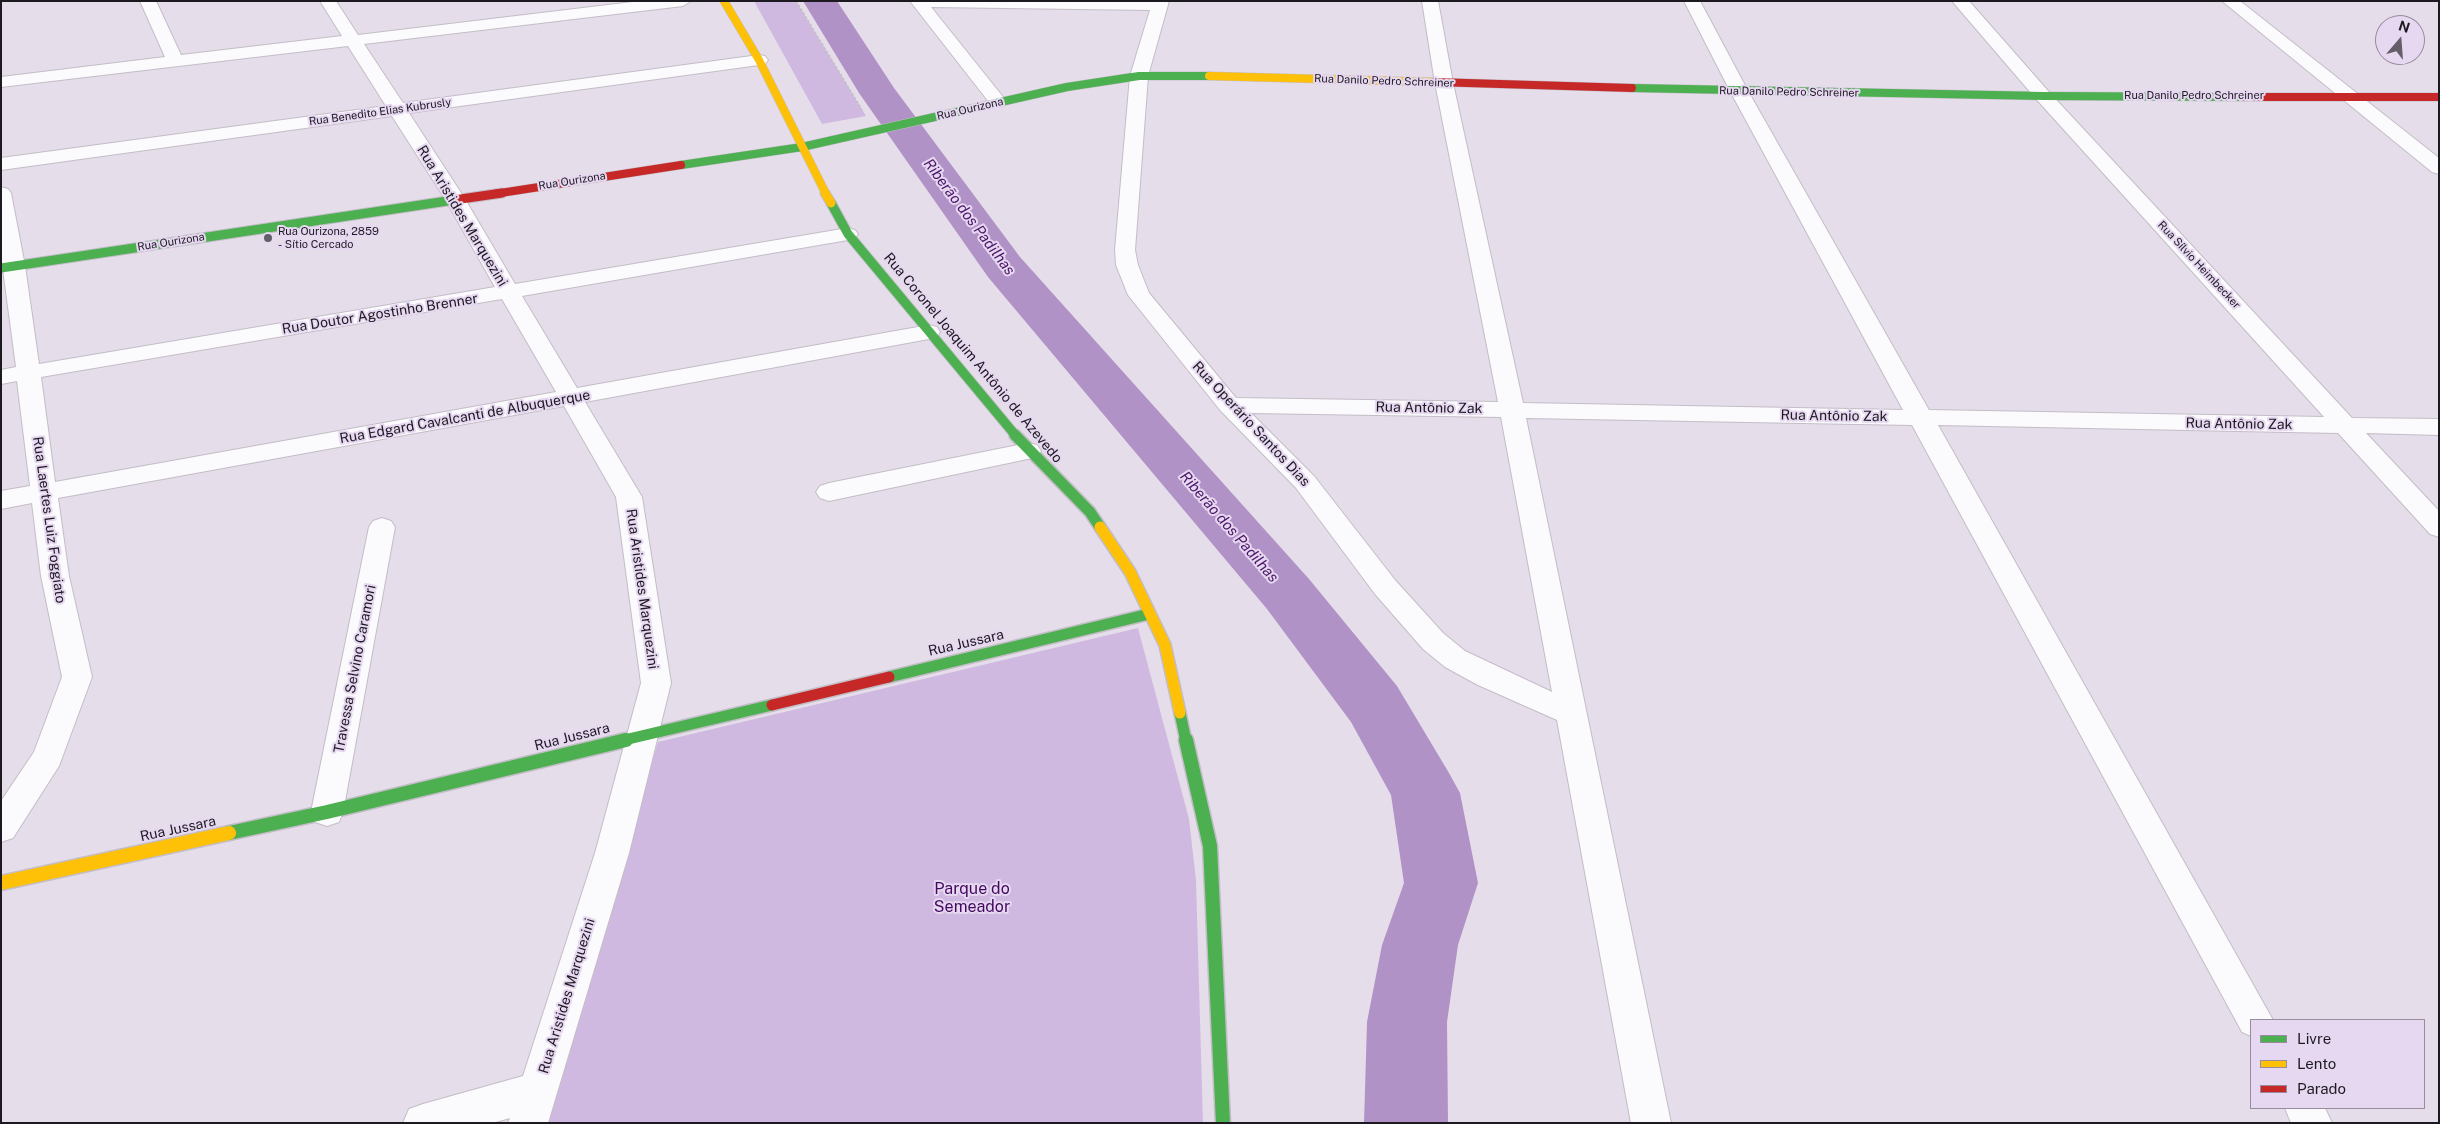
<!DOCTYPE html>
<html>
<head>
<meta charset="utf-8">
<style>
  body { margin:0 }
  #map { position:relative; width:2440px; height:1124px; overflow:hidden; background:#e5deea; font-family:"Public Sans",sans-serif }
  canvas { display:block }
  .frame { position:absolute; inset:0; border:2px solid #1d1921; pointer-events:none }
  .legend { position:absolute; left:2250px; top:1019px; width:175px; height:90px; box-sizing:border-box; background:#e6d8f0; border:1px solid #968c9d; margin:0; padding:6px 9px; list-style:none; font-size:15px; color:#1d1921 }
  .legend li { display:flex; align-items:center; gap:10px; height:25px }
  .legend b { width:25px; border:1px solid #968c9d }
  .north { position:absolute; left:2375px; top:15px; width:50px; height:50px; box-sizing:border-box; background:#e6d8f0; border:1px solid #968c9d; border-radius:50%; rotate:18deg; font-size:14px; font-weight:700; line-height:20px; text-align:center; color:#1d1921 }
  .north::after { content:''; display:block; margin:auto; width:18px; height:22px; background:#635e67; clip-path:polygon(50% 0,100% 100%,50% 72%,0 100%) }
</style>
</head>
<body>
<div id="map">
<canvas width="2440" height="1124"></canvas>
<div class="frame"></div>
<ul class="legend">
<li><b style="height:6px;background:#4caf50"></b>Livre</li>
<li><b style="height:6px;background:#ffc107"></b>Lento</li>
<li><b style="height:6px;background:#c62828"></b>Parado</li>
</ul>
<div class="north">N</div>
</div>
<script>
const g = document.querySelector('canvas').getContext('2d');
g.lineJoin = 'round';
function fillPath(path, color) {
  g.fillStyle = color;
  g.fill(path, 'evenodd');
}
function poly(rows) {
  const path = new Path2D();
  for (const r of rows) {
    path.moveTo(r[0], r[1]);
    for (let i = 2; i < r.length; i += 2) path.lineTo(r[i], r[i + 1]);
  }
  return path;
}
function trace(path, color, width, dash) {
  g.strokeStyle = color;
  g.lineWidth = width;
  g.lineCap = dash ? 'butt' : 'round';
  g.setLineDash(dash || []);
  g.stroke(path);
}
function write(font, color, halo, rows, align = 'center') {
  g.font = font + ' "Public Sans",sans-serif';
  g.lineWidth = 4;
  g.setLineDash([]);
  g.textBaseline = 'middle';
  g.strokeStyle = halo;
  g.fillStyle = color;
  for (const [text, x, y, turn = 0] of rows) {
    g.save();
    g.translate(x, y);
    g.rotate((+turn || 0) * Math.PI / 180);
    g.textAlign = isNaN(turn) ? turn : align;
    if (halo) g.strokeText(text, 0, 0);
    g.fillText(text, 0, 0);
    g.restore();
  }
}
fillPath(poly([
  [754,1,796,1,866,116,822,124],
  [1138,628,1189,819,1196,880,1203,1123,544,1123,658,742]
]), '#d0b9e1');
fillPath(poly([
  [803,1,837,1,894,88,1020,257,1309,579,1397,686,1449,773,1460,793,1478,883,1458,945,1447,1022,1448,1123,1364,1123,1367,1022,1382,945,1404,883,1391,795,1351,722,1267,609,988,277,859,93,803,1]
]), '#b092c6');
const street = poly([
  [140,1,156,1,181,55,342,36,320,1,336,1,358,35,641,1,691,1,683,6,364,44,403,103,759,55,765,56,768,60,765,64,759,65,409,113,465,199,515,284,848,228,855,230,858,234,855,238,848,240,522,296,577,388,929,325,937,327,940,332,937,337,929,339,585,402,642,497,671,683,629,853,548,1123,508,1123,510,1118,492,1123,403,1123,409,1109,423,1104,523,1076,595,853,641,683,616,497,564,406,58,498,69,576,92,677,59,766,13,838,1,842,1,801,34,752,62,677,41,576,32,503,1,509,1,491,30,486,17,381,1,384,1,370,16,367,1,254,1,187,8,189,11,193,25,266,39,364,495,287,445,199,392,116,1,170,1,158,386,106,348,46,1,87,1,77,165,57,140,1],
  [502,299,556,392,55,482,41,377,502,299],
  [910,1,1169,1,1148,76,1135,250,1138,265,1149,293,1236,398,1498,402,1435,83,1422,1,1438,1,1453,83,1523,403,1903,410,1730,91,1684,1,1700,1,1748,91,1929,410,2324,417,2037,100,1952,1,1969,1,2049,92,2352,418,2439,419,2439,435,2366,433,2439,511,2439,537,2430,534,2338,433,1938,425,2273,1020,2251,1020,2251,1036,2242,1032,1912,425,1526,418,1671,1123,1631,1123,1557,720,1478,685,1445,667,1423,649,1375,594,1296,488,1220,410,1128,295,1116,265,1115,250,1130,76,1150,10,931,7,1007,102,1004,106,998,107,992,106,910,1],
  [1251,413,1501,417,1552,692,1465,651,1443,633,1395,580,1314,476,1251,413],
  [2222,1,2240,1,2439,158,2439,174,2432,172,2222,1],
  [1028,443,1037,445,1041,451,1037,457,829,501,820,498,816,492,820,486,829,483,1028,443],
  [382,518,391,521,395,527,343,812,339,822,327,826,315,822,311,812,369,527,373,521,382,518],
  [2285,1108,2325,1108,2332,1123,2291,1123,2285,1108]
]);
const fastFar3 = poly([
  [1632,88,2043,96,2245,97],
  [681,165,802,147,1067,87,1139,76,1209,76]
]);
const fastFar2 = poly([
  [831,203,848,234,1016,436],
  [1,268,454,200]
]);
const fastFar1 = poly([
  [1015,435,1090,512,1100,527],
  [889,677,1149,614],
  [1180,713,1186,741],
  [620,741,772,705]
]);
const fast = poly([
  [1186,740,1210,846,1223,1123],
  [229,833,327,812,626,740]
]);
const slowFar3 = poly([
  [724,1,759,60,826,194],
  [1209,76,1434,82]
]);
const slowFar2 = poly([
  [825,193,831,203]
]);
const slowFar1 = poly([
  [1100,527,1130,572,1165,645,1180,713]
]);
const slow = poly([
  [1,883,229,833]
]);
const jamFar2 = poly([
  [1434,82,1632,88],
  [2245,97,2439,97],
  [494,194,681,165]
]);
const jamFar1 = poly([
  [454,200,502,193]
]);
const jam = poly([
  [772,705,889,677]
]);
trace(street, '#c3bdc7', 2);
trace(fastFar3, '#c3bdc7', 9);
trace(fastFar2, '#c3bdc7', 11);
trace(fastFar1, '#c3bdc7', 14);
trace(fast, '#c3bdc7', 17);
trace(slowFar3, '#c3bdc7', 9);
trace(slowFar2, '#c3bdc7', 11);
trace(slowFar1, '#c3bdc7', 14);
trace(slow, '#c3bdc7', 17);
trace(jamFar2, '#c3bdc7', 9);
trace(jamFar1, '#c3bdc7', 11);
trace(jam, '#c3bdc7', 14);
trace(poly([
  [796,1,862,110]
]), '#c4c1c6', 2, [2.5, 2]);
fillPath(street, '#fbfafc');
trace(fastFar3, '#4caf50', 8);
trace(fastFar2, '#4caf50', 9);
trace(fastFar1, '#4caf50', 11);
trace(fast, '#4caf50', 14);
trace(slowFar3, '#ffc107', 8);
trace(slowFar2, '#ffc107', 9);
trace(slowFar1, '#ffc107', 11);
trace(slow, '#ffc107', 14);
trace(jamFar2, '#c62828', 8);
trace(jamFar1, '#c62828', 9);
trace(jam, '#c62828', 11);
for (const [x, y, r, color] of [
  [268,238,5,"#635e67"]
]) {
  const dot = new Path2D();
  dot.arc(x, y, r, 0, 2 * Math.PI);
  g.fillStyle = color;
  g.fill(dot);
  trace(dot, '#e6d8f0', 2);
}
write('11px', '#1d1921', '#e6d8f0', [
  ["Rua Danilo Pedro Schreiner",1384,81,2],
  ["Rua Danilo Pedro Schreiner",1789,92,1],
  ["Rua Danilo Pedro Schreiner",2194,96],
  ["Rua Ourizona",970,109,-13],
  ["Rua Benedito Elias Kubrusly",380,112,-8],
  ["Rua Ourizona",572,181,-9],
  ["Rua Ourizona",171,242,-9],
  ["Rua Sílvio Heimbecker",2199,265,47]
]);
write('11px', '#1d1921', '#e6d8f0', [
  ["Rua Ourizona, 2859",278,232],
  ["- Sítio Cercado",278,245]
], 'left');
write('14px', '#1d1921', '#e6d8f0', [
  ["Rua Aristides Marquezini",462,216,59],
  ["Rua Doutor Agostinho Brenner",380,314,-9],
  ["Rua Coronel Joaquim Antônio de Azevedo",973,358,50],
  ["Rua Antônio Zak",1429,408,1],
  ["Rua Antônio Zak",1834,416,1],
  ["Rua Edgard Cavalcanti de Albuquerque",465,417,-10],
  ["Rua Operário Santos Dias",1251,424,47],
  ["Rua Antônio Zak",2239,424,1],
  ["Rua Laertes Luiz Foggiato",49,520,82],
  ["Rua Aristides Marquezini",642,589,82],
  ["Rua Jussara",966,643,-13],
  ["Travessa Selvino Caramori",355,669,-79],
  ["Rua Jussara",572,737,-14],
  ["Rua Jussara",178,829,-12],
  ["Rua Aristides Marquezini",567,996,-73]
]);
write('italic 15px', '#4b1469', '#e6d8f0', [
  ["Riberão dos Padilhas",969,217,53],
  ["Riberão dos Padilhas",1229,527,49]
]);
write('16px', '#430860', '#e6d8f0', [
  ["Parque do",972,889],
  ["Semeador",972,907]
]);
</script>
</body>
</html>
